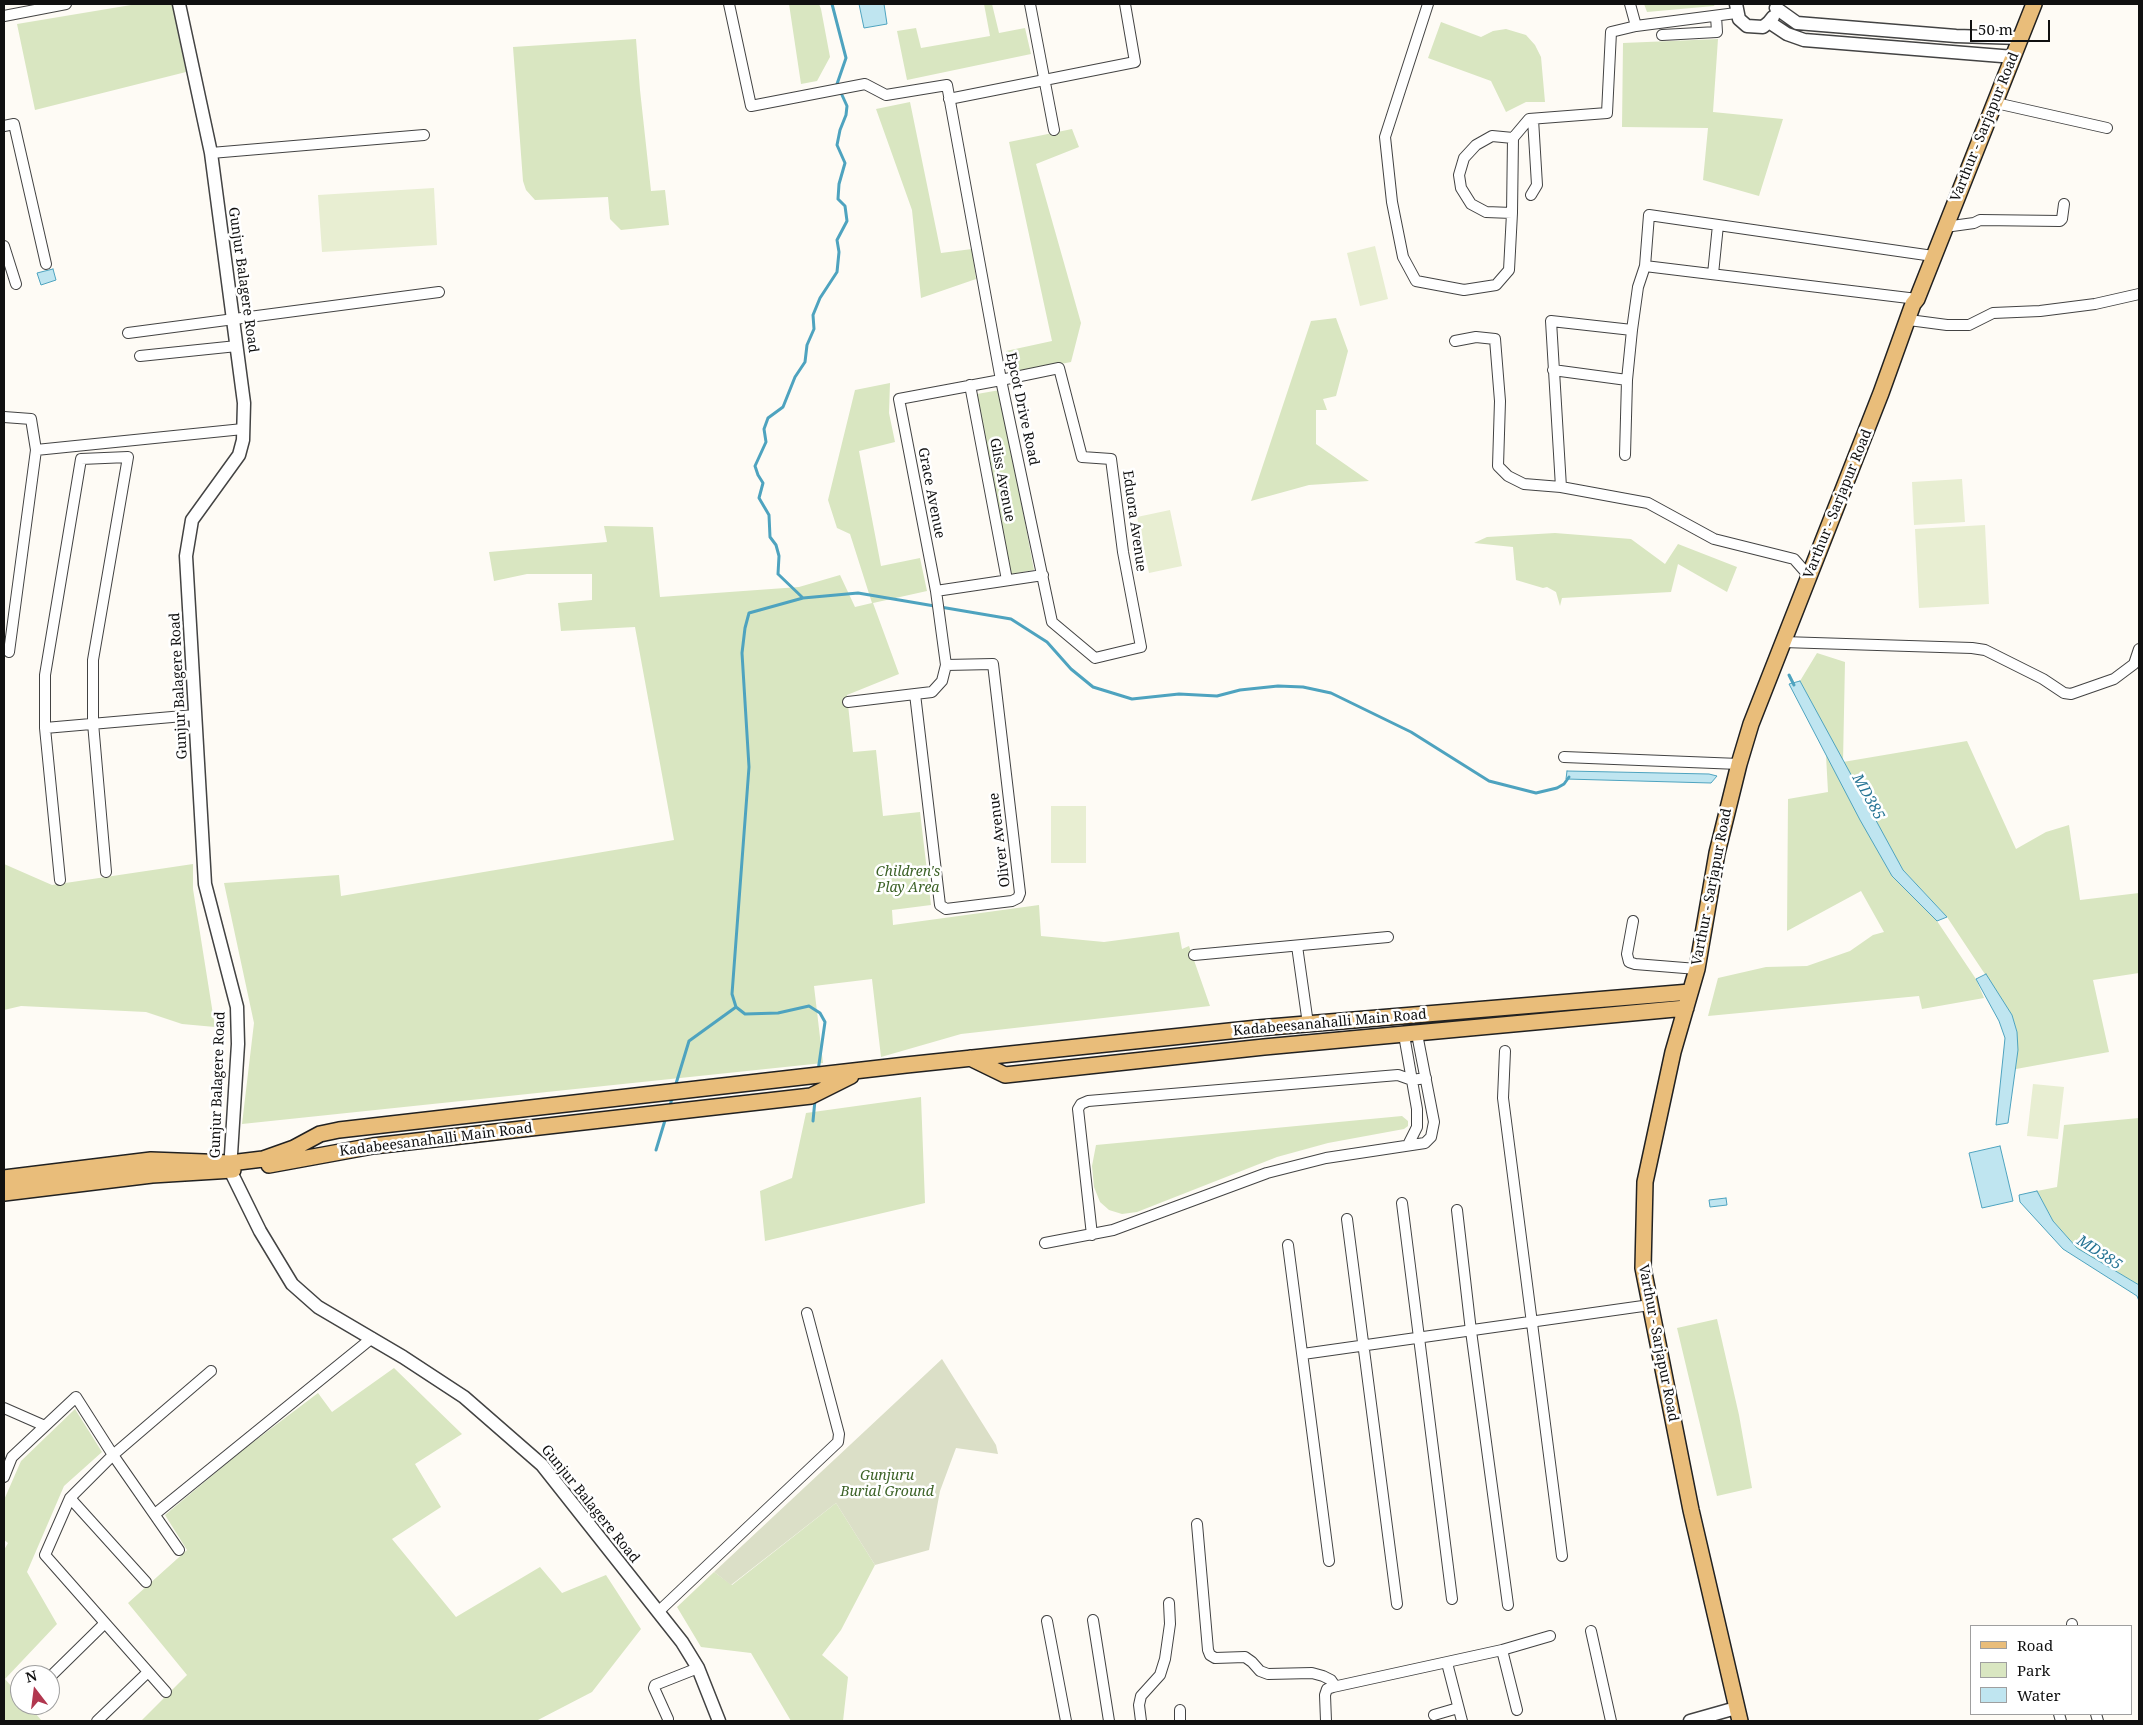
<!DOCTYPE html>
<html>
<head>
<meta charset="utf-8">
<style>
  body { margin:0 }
  #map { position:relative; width:2143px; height:1725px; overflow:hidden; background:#fefbf5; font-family:"Noto Serif",serif }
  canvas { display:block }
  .frame { position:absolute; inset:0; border:5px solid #101010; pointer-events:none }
  .legend { position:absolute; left:1970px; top:1625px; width:162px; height:90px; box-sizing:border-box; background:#fff; border:1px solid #9f9f9f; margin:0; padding:6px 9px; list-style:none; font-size:15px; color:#101010 }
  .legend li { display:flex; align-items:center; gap:10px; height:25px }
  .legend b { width:25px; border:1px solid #9f9f9f }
  .north { position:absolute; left:10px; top:1665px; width:50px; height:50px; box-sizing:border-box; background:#fff; border:1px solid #9f9f9f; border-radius:50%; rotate:345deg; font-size:14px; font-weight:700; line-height:20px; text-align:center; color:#101010 }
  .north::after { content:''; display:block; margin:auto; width:18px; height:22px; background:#b1374f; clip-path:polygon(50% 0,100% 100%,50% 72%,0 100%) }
  .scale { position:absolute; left:1970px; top:20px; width:80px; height:22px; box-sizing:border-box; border:2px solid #101010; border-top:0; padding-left:6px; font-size:15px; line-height:18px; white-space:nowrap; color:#101010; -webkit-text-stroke:4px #fff; paint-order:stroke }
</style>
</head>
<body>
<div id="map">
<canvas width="2143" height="1725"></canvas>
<div class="frame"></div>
<ul class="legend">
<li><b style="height:6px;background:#e9bd7a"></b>Road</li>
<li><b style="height:14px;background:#d9e6c1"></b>Park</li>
<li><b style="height:14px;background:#bfe5f0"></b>Water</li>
</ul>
<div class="north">N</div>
<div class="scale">50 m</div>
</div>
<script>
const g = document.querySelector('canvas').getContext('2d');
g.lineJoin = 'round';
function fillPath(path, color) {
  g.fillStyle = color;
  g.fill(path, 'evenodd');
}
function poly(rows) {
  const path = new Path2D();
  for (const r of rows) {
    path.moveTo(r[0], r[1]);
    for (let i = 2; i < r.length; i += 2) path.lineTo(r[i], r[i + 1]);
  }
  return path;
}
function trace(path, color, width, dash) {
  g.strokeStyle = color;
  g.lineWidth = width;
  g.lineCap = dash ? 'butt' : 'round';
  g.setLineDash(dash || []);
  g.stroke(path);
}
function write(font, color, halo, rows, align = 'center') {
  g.font = font + ' "Noto Serif",serif';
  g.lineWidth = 5;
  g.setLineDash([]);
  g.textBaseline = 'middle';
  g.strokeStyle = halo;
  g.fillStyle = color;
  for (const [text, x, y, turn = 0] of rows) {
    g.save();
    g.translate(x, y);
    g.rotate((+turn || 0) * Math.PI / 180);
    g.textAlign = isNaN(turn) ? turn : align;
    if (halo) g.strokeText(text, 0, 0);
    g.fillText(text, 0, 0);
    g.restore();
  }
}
fillPath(poly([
  [137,4,172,4,186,72,35,110,17,24],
  [789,4,819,4,821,9,830,57,817,81,801,84],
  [984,4,992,4,999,33,1025,28,1031,54,907,80,897,31,916,28,921,48,990,36],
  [1644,4,1715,4,1714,6,1647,12],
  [1441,22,1481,37,1493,31,1506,29,1526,35,1535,45,1541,57,1545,102,1526,102,1506,112,1491,81,1428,58],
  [636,39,640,90,651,191,665,190,669,225,621,230,610,219,608,197,535,200,526,190,523,181,513,47],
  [1718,39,1713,112,1783,119,1759,196,1703,180,1708,128,1622,127,1623,43],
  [910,102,941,253,972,249,976,279,921,298,912,210,876,109],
  [1072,129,1079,147,1036,164,1081,323,1071,362,1010,374,1006,351,1052,341,1009,142],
  [1336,318,1348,351,1336,396,1323,399,1327,410,1316,410,1316,444,1369,481,1309,485,1251,501,1311,321],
  [890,383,889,413,895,442,859,451,881,566,920,558,927,591,873,603,899,674,847,695,853,752,876,750,883,816,920,812,931,905,892,910,893,925,1039,905,1041,936,1104,942,1179,932,1182,949,1189,946,1210,1006,961,1034,881,1057,872,979,814,986,823,1063,242,1124,254,1023,224,883,339,875,341,896,674,840,635,627,561,631,558,603,592,600,592,574,527,574,494,581,489,552,607,542,604,526,653,527,660,597,799,587,840,575,855,607,872,603,850,534,837,528,828,500,855,390],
  [1000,390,1034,570,1011,574,977,394],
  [1555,533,1631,539,1665,564,1678,544,1737,567,1727,592,1678,564,1671,592,1562,598,1560,606,1556,592,1547,587,1543,588,1516,580,1513,547,1474,543,1487,537],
  [1817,653,1845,662,1843,762,1967,741,2016,849,2046,832,2069,825,2080,900,2139,893,2139,973,2093,980,2109,1052,2016,1069,2017,1032,2012,1015,1947,917,1903,870,1842,762,1800,681],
  [1826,755,1892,876,1937,921,1976,979,1984,998,1922,1009,1919,996,1708,1016,1718,978,1766,967,1807,966,1850,951,1873,935,1884,932,1861,891,1787,931,1788,799,1828,792],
  [4,864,52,885,193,864,193,889,215,1027,182,1024,146,1012,21,1006,4,1010],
  [921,1097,925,1203,765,1241,760,1191,792,1178,806,1113],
  [1402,1116,1408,1121,1408,1126,1404,1129,1328,1143,1277,1157,1137,1212,1122,1214,1109,1210,1100,1202,1094,1187,1092,1166,1096,1145],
  [2139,1118,2139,1285,2077,1248,2053,1221,2037,1191,2057,1187,2064,1125],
  [1717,1319,1739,1415,1752,1488,1717,1496,1677,1328],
  [394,1368,462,1434,415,1464,441,1507,392,1539,456,1617,540,1567,562,1593,606,1575,641,1629,592,1692,536,1721,141,1721,187,1675,128,1603,187,1550,165,1515,244,1449,318,1393,332,1412],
  [75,1409,102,1452,64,1486,27,1572,57,1624,5,1679,20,1696,20,1705,28,1705,42,1721,4,1721,4,1550,8,1543,4,1540,4,1500,21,1461],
  [836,1503,875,1565,841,1630,822,1655,848,1677,843,1721,791,1721,751,1653,701,1647,677,1607,714,1572,732,1585]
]), '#d9e6c1');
fillPath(poly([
  [942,1359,996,1445,998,1454,956,1448,940,1491,929,1550,875,1565,836,1503,731,1585,714,1572]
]), '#dbdfc7');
fillPath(poly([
  [434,188,437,245,322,252,318,195],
  [1375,246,1388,299,1360,306,1347,253],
  [1962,479,1965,522,1914,525,1912,482],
  [1170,510,1182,566,1149,573,1137,517],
  [1985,525,1989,604,1919,608,1915,529],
  [1051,806,1086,806,1086,863,1051,863],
  [2033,1084,2064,1087,2058,1139,2027,1136]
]), '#e8eed2');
const water = poly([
  [859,4,884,4,887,24,864,28,859,4],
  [53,269,56,280,41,285,37,273,53,269],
  [1800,681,1903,870,1947,917,1937,921,1892,876,1860,820,1789,684,1800,681],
  [1567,771,1709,774,1717,776,1711,783,1566,779,1567,771],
  [1986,974,2012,1015,2017,1032,2018,1050,2008,1123,1996,1125,2005,1038,1999,1021,1976,979,1986,974],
  [2000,1146,2013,1201,1982,1208,1969,1153,2000,1146],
  [2037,1191,2053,1221,2077,1248,2139,1285,2139,1301,2137,1296,2063,1249,2020,1202,2019,1195,2037,1191],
  [1726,1198,1727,1205,1710,1207,1709,1200,1726,1198]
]);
fillPath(water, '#bfe5f0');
trace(water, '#4ea3bf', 1);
trace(poly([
  [832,4,846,58,837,84,847,106,846,115,840,130,837,145,845,163,839,184,838,199,845,206,847,221,837,240,839,252,837,272,820,298,813,315,814,329,807,345,805,362,795,377,783,407,768,418,764,429,766,442,755,466,758,475,763,483,759,498,769,515,770,537,776,545,779,556,778,574,803,598,858,593,1011,619,1047,642,1071,669,1093,687,1132,699,1179,694,1217,696,1240,690,1278,686,1303,687,1331,693,1411,732,1489,781,1536,793,1557,788,1564,784,1569,777],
  [803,598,749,613,745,628,742,653,749,767,732,994,736,1007,745,1014,778,1013,809,1006,820,1013,825,1022,818,1071],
  [1789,675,1794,685],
  [675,1087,689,1041,736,1007],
  [669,1109,673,1095],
  [813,1121,815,1100],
  [656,1150,666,1117]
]), '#4ea3bf', 3);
const minor = poly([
  [729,4,751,106,865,84,886,95,947,85,1001,380,1052,622,1095,658,1141,647,1123,552,1111,459,1082,457,1059,368,1001,380,899,399,936,591,946,665,942,681,932,692,915,694,940,905,946,909,1012,901,1018,898,1020,893,993,664,946,665],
  [1030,4,1054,130],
  [1428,4,1385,137,1392,202,1403,257,1416,281,1464,290,1496,285,1509,270,1512,213,1513,138,1529,119,1607,113,1611,32,1636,26,1736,13],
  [1630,4,1636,26],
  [4,16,66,4],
  [1662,35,1717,32,1716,16],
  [949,99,1135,62,1125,4],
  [1996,103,2107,128],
  [4,126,14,124,46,264],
  [211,153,424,135],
  [1531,195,1537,185,1533,119],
  [1512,213,1486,212,1471,204,1461,188,1459,175,1464,158,1476,145,1492,136,1513,138],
  [1945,227,1974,223,1980,220,2060,221,2062,219,2064,204],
  [4,246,16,284],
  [1645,266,1917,299],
  [1713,274,1718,225],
  [1909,320,1947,325,1969,325,1993,313,2040,311,2095,304,2139,294],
  [1632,330,1551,321,1561,487,1648,503,1714,539,1794,559,1809,576],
  [128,333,439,292],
  [1455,341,1476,337,1495,339,1500,401,1498,466,1508,476,1524,484,1561,487],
  [140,356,237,346],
  [1553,370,1627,380],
  [970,385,1007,580],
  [4,417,31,419,36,450,9,652],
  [36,450,243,429],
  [1625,455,1627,380,1632,330,1638,287,1645,266,1649,215,1933,256],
  [936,591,1043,575],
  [1783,642,1972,648,1985,650,2043,679,2064,693,2071,694,2114,679,2134,664,2139,649],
  [848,702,915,694],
  [45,728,195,715],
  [1564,757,1739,764],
  [60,880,45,728,45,675,81,459,128,457,93,660,93,723,106,872],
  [1633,921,1627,954,1629,962,1635,964,1697,969],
  [1297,946,1308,1024],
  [1194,955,1388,937],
  [1404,1035,1417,1109,1417,1127,1408,1145],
  [1505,1051,1503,1098,1562,1556],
  [1402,1203,1452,1599],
  [1457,1210,1471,1331,1508,1605],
  [1347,1219,1397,1604],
  [1092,1235,1078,1109,1081,1104,1088,1101,1398,1075,1412,1080,1426,1078],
  [1045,1243,1113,1230,1267,1173,1326,1158,1425,1143,1431,1137,1434,1122,1417,1034],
  [1288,1245,1329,1561],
  [1303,1354,1650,1305],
  [4,1408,45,1426],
  [4,1477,12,1457,76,1397,113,1455,179,1550],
  [70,1498,146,1582],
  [155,1514,372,1338],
  [1197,1524,1208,1650,1210,1655,1215,1658,1245,1657,1252,1662,1260,1671,1268,1674,1312,1673,1323,1676,1331,1680,1335,1686],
  [658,1612,838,1442,839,1434,807,1313],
  [1093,1620,1109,1721],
  [1047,1621,1066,1721],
  [2072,1624,2072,1626],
  [1591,1631,1611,1721],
  [1502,1650,1517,1710],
  [1447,1663,1462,1721],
  [50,1677,105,1623],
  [166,1692,45,1555,70,1498,113,1455,211,1371],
  [1180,1710,1180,1721],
  [2059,1714,2061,1721],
  [2096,1714,2098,1721],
  [1434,1715,1458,1708],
  [668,1719,654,1688,655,1685,698,1668],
  [97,1721,148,1672],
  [1141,1721,1139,1705,1141,1696,1160,1675,1165,1659,1170,1624,1169,1603],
  [1326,1721,1325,1695,1327,1689,1333,1687,1502,1650,1550,1636]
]);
const tertiary = poly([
  [179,4,211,153,244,403,243,440,239,455,192,520,186,556,205,884,237,1007,238,1044,230,1170,260,1231,292,1284,318,1307,403,1357,464,1397,542,1465,682,1642,698,1668,719,1721],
  [1736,4,1739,19,1747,26,1763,27,1769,22,1773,17],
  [1776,8,1797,23,1956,36,2021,38],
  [1769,22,1787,34,1804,40,2014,57],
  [1690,1721,1736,1708]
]);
const primary = poly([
  [970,1058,1005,1075,1264,1047,1686,1008],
  [269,1165,373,1146,811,1096,851,1076],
  [4,1178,151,1160,230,1163,263,1159,294,1148,320,1134,339,1130,906,1065,1258,1028,1690,992],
  [4,1193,152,1175,233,1170],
  [1740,1721,1691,1510,1643,1268,1645,1182,1673,1052,1697,969,1717,853,1739,764,1751,724,1881,393,1913,304,1917,299,2034,4]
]);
trace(minor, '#434343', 12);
trace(tertiary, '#434343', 15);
trace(primary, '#212121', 18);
trace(minor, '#fff', 10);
trace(tertiary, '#fff', 12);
trace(primary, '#e9bd7a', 15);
write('14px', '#101010', '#fff', [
  ["Varthur - Sarjapur Road",1985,127,-68],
  ["Gunjur Balagere Road",243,280,82],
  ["Epcot Drive Road",1022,409,78],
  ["Gliss Avenue",1002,480,79],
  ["Grace Avenue",931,493,79],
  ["Varthur - Sarjapur Road",1838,504,-68],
  ["Eduora Avenue",1134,521,82],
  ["Gunjur Balagere Road",179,686,-93],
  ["Oliver Avenue",1000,840,-97],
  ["Varthur - Sarjapur Road",1712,887,-79],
  ["Kadabeesanahalli Main Road",1330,1023,-5],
  ["Gunjur Balagere Road",218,1085,-88],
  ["Kadabeesanahalli Main Road",436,1140,-7],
  ["Varthur - Sarjapur Road",1658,1343,79],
  ["Gunjur Balagere Road",590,1504,51]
]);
write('italic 14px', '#3c6227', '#fff', [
  ["Children's",908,872],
  ["Play Area",908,888],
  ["Gunjuru",887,1476],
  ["Burial Ground",887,1492]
]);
write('italic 15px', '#277595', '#fff', [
  ["MD385",1868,797,61],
  ["MD385",2099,1253,33]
]);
</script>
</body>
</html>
